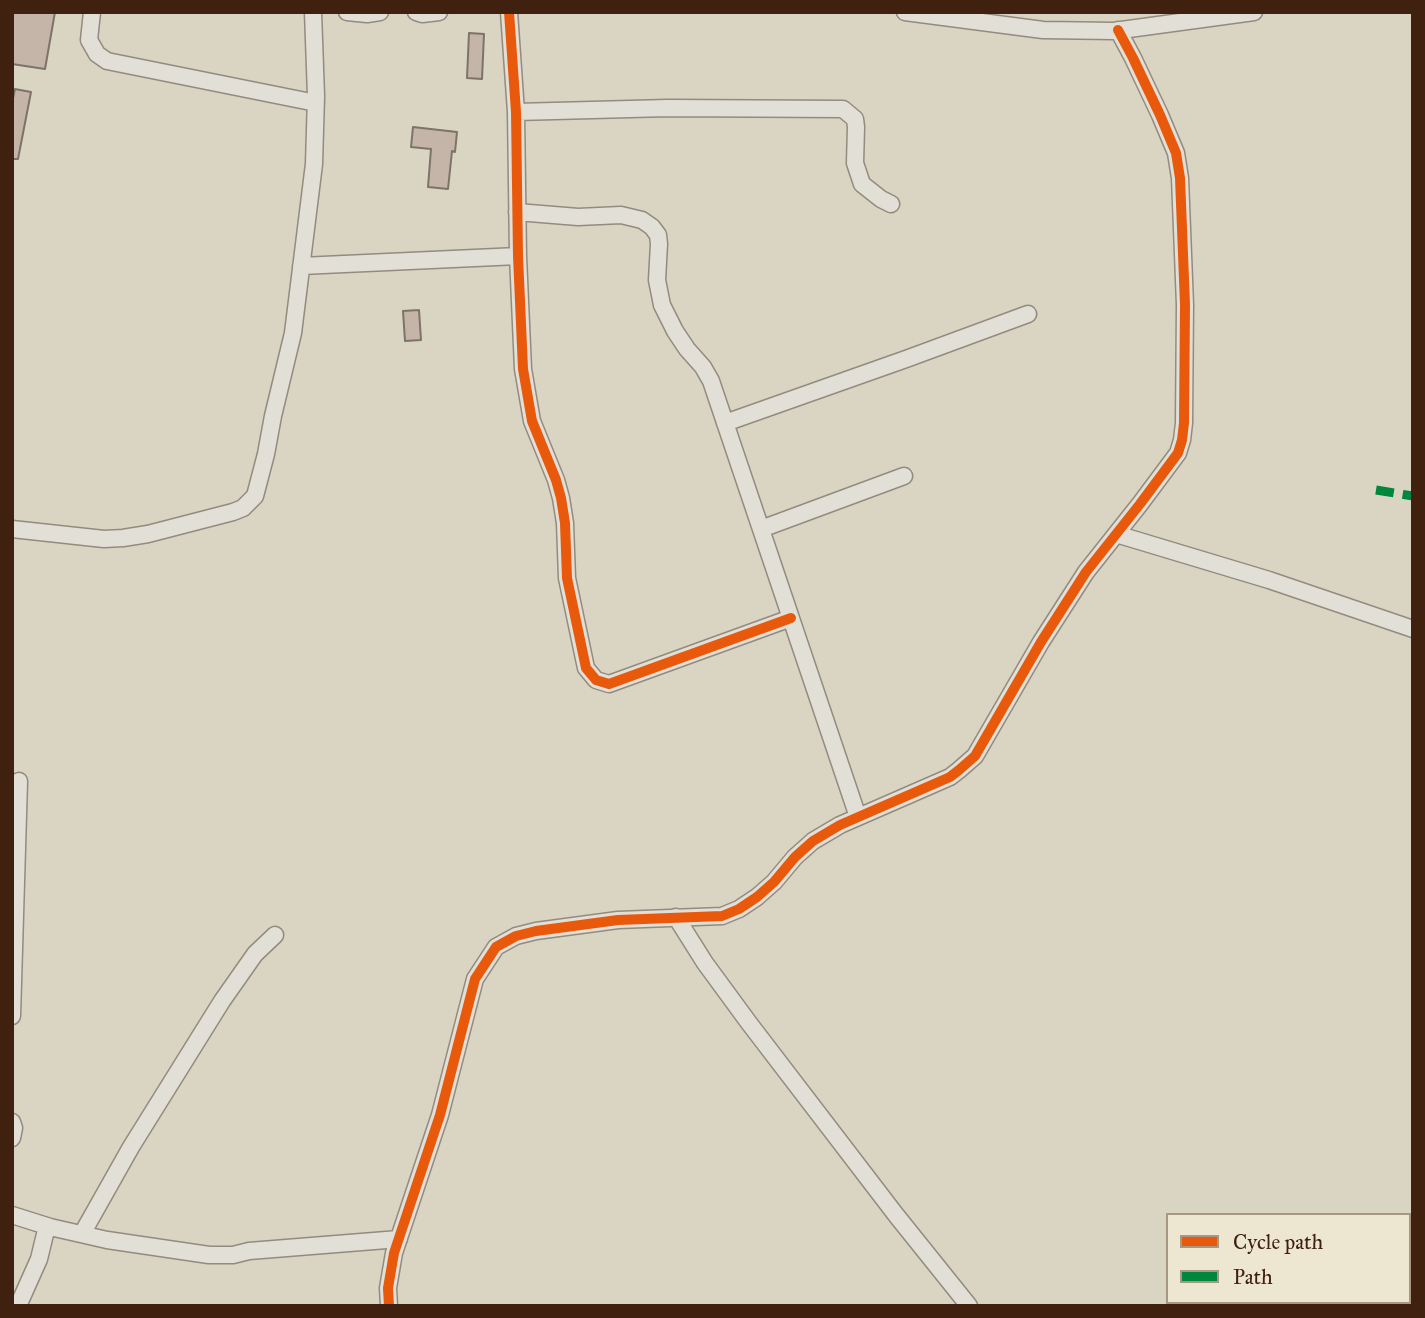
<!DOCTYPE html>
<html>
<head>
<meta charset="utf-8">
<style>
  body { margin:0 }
  #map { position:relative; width:1425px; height:1318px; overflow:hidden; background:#dad4c2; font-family:"IM FELL Great Primer",serif }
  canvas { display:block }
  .frame { position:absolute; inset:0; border:14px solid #40210f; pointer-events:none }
  .legend { position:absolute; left:1166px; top:1213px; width:245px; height:91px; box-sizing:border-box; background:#ede6d1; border:2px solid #a89783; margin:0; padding:9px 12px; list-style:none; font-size:21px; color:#40210f }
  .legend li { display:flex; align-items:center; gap:14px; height:35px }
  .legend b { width:35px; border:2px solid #a89783 }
</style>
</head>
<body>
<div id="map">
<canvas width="1425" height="1318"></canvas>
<div class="frame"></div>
<ul class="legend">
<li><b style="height:9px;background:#e8590c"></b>Cycle path</li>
<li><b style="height:9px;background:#00873e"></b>Path</li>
</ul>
</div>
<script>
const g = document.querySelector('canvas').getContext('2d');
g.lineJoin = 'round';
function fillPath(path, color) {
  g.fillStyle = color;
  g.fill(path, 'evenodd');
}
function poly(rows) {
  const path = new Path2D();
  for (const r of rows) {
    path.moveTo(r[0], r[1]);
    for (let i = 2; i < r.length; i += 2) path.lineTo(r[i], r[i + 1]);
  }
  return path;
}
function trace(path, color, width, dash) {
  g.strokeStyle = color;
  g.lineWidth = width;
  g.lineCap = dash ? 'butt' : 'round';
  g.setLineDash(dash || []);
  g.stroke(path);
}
const building = poly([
  [12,12,55,12,45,69,12,64,12,12],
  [469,33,484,34,482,79,467,78,469,33],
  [15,89,31,92,18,159,12,159,12,103,15,89],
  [413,127,457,132,455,152,452,151,448,189,428,187,431,149,411,147,413,127],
  [419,310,421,340,405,341,403,311,419,310]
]);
fillPath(building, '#c5b5a8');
trace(building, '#7c7468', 2);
const minor = poly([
  [92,12,89,40,97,54,107,61,316,103],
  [347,12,367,14,380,12],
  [416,12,422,14,439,12],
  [509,12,516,112,518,256,523,369,532,421,556,480,561,498,565,523,567,578,586,668,596,680,609,684,791,618],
  [905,12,1043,30,1114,31,1254,12],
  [516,112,668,108,843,109,855,119,856,127,855,163,862,184,881,199,891,204],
  [517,212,578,217,621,215,642,220,652,227,658,235,659,244,657,280,662,305,675,331,687,349,703,367,711,381,858,817],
  [301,266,518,256],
  [725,423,906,359,1028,314],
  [12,529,104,539,123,538,148,534,233,512,243,508,255,496,266,454,273,416,293,333,314,164,316,96,313,12],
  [761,529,904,476],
  [1116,534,1269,580,1413,629],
  [676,917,705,963,749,1023,896,1215,969,1306],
  [12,1016,19,781],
  [12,1122,14,1128,12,1138],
  [12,1215,50,1227,107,1240,209,1255,233,1255,249,1251,399,1239],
  [82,1234,131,1147,222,1001,255,954,275,935],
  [18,1306,39,1259,47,1226],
  [389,1306,388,1288,394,1253,440,1115,475,979,496,947,516,936,536,931,618,920,722,916,739,909,757,897,774,882,795,857,813,841,840,825,950,777,959,770,975,756,1041,642,1086,572,1140,504,1178,453,1182,440,1184,423,1185,305,1180,178,1176,153,1160,115,1133,58,1118,30]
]);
trace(minor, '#938b7f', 19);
trace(minor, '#e2dfd6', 16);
trace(poly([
  [1376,490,1413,496]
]), '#00873e', 9, [18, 9]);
trace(poly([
  [509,12,516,112,518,256,523,369,532,421,556,480,561,498,565,523,567,578,586,668,596,680,609,684,791,618],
  [389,1306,388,1288,394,1253,440,1115,475,979,496,947,516,936,536,931,618,920,722,916,739,909,757,897,774,882,795,857,813,841,840,825,950,777,959,770,975,756,1041,642,1086,572,1140,504,1178,453,1182,440,1184,423,1185,305,1180,178,1176,153,1160,115,1133,58,1118,30]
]), '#e8590c', 10);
</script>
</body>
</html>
